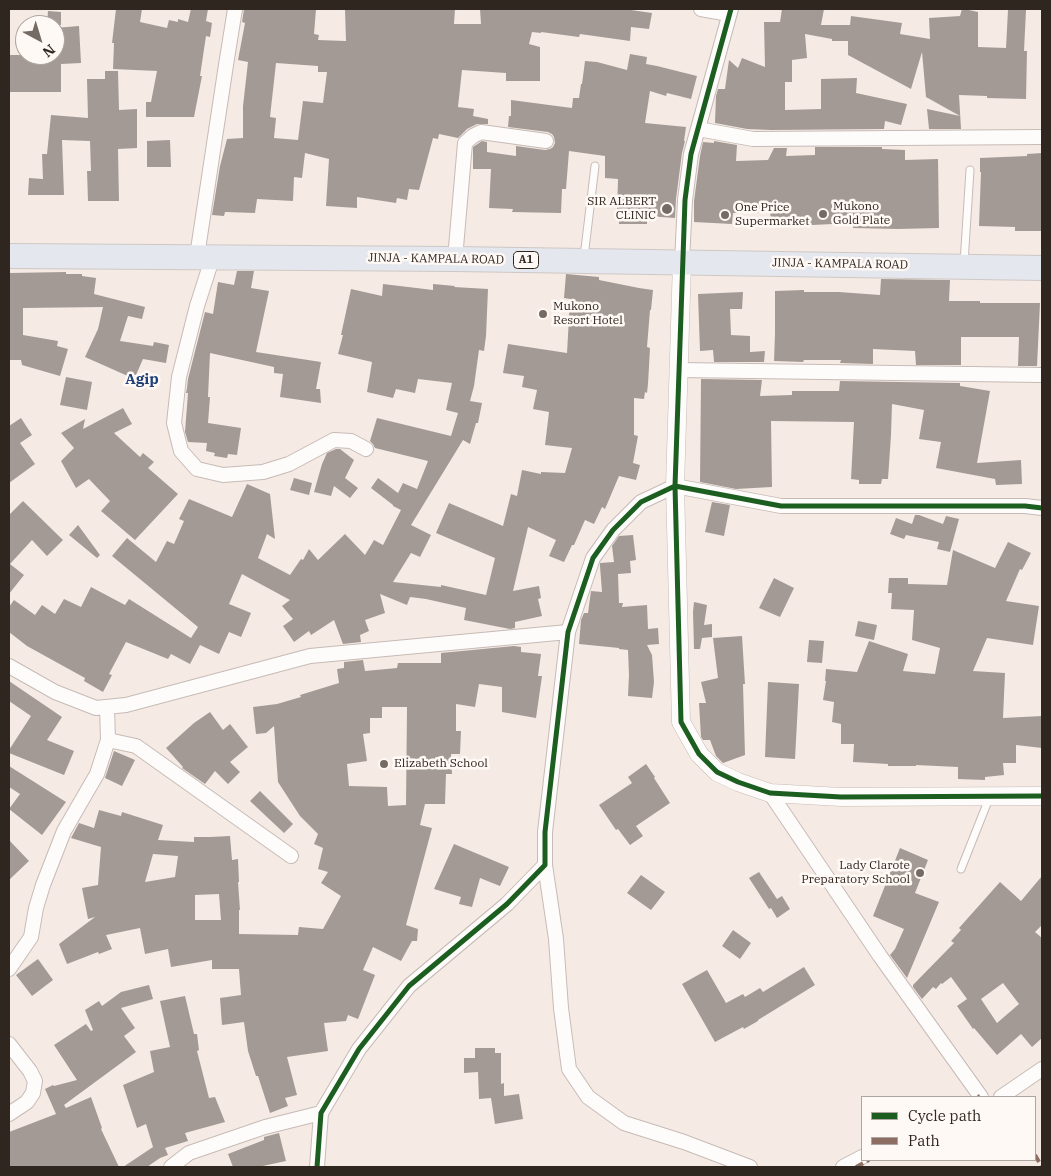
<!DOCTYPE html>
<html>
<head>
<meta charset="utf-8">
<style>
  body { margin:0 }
  #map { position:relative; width:1051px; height:1176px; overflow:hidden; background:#f6eae4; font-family:"IBM Plex Serif",serif }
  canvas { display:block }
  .frame { position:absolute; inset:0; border:10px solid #302620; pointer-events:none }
  .legend { position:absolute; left:861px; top:1096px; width:175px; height:65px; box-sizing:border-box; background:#fff9f6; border:1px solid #aca5a0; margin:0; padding:6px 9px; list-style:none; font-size:15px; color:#302620 }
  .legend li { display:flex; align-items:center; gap:10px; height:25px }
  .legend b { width:25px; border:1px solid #aca5a0 }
  .north { position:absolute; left:15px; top:15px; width:50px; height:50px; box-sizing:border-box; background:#fff9f6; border:1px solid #aca5a0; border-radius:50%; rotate:141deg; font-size:14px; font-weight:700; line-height:20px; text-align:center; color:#302620 }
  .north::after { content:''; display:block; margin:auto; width:18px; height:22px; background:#756b65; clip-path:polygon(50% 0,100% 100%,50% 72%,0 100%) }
</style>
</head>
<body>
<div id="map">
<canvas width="1051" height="1176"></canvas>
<div class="frame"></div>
<ul class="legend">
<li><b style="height:6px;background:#1b5e20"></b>Cycle path</li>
<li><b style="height:6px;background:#8d6e63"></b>Path</li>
</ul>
<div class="north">N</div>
</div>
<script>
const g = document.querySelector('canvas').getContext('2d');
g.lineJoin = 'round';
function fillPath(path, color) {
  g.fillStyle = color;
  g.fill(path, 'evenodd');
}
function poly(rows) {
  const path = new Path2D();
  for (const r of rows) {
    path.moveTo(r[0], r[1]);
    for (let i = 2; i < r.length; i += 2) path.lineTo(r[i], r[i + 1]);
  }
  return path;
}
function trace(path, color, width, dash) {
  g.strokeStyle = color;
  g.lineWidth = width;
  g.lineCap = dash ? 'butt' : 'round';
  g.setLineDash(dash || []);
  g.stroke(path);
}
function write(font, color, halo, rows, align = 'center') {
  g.font = font + ' "IBM Plex Serif",serif';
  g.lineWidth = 5;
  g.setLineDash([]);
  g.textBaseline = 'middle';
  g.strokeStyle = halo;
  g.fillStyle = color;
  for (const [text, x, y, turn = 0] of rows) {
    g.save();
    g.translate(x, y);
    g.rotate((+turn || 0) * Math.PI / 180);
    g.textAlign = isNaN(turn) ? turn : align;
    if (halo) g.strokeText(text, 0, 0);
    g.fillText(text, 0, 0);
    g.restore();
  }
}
fillPath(poly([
  [116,9,142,9,140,22,167,28,169,20,178,22,178,19,188,22,191,9,208,9,206,21,212,23,210,37,206,36,200,76,202,76,194,117,146,117,146,102,151,102,157,71,113,69,114,43,112,43],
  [244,9,316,9,314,34,319,35,318,40,346,41,345,9,455,9,454,24,481,24,480,9,624,9,652,13,649,29,631,27,630,41,580,34,579,37,541,32,541,33,532,32,529,44,540,47,540,81,506,81,506,73,462,70,458,107,474,109,473,116,488,119,488,124,477,124,467,129,458,138,439,134,438,139,433,138,419,190,409,189,407,200,397,198,396,203,357,197,357,208,326,206,329,159,305,153,302,178,294,177,293,201,257,199,255,213,225,212,224,216,212,215,220,166,227,139,243,138,243,106,248,62,238,60,245,23,242,22],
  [276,63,318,66,318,72,327,72,323,103,303,101,298,140,274,138,276,118,270,117],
  [782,9,824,9,821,25,850,25,851,16,902,23,900,34,930,39,929,18,960,16,962,9,964,9,978,12,978,47,1006,48,1008,10,1026,10,1024,51,1027,51,1026,99,987,98,987,96,959,95,961,129,929,129,927,109,960,116,926,97,922,52,911,89,848,55,848,41,832,41,832,39,805,34,807,58,792,60,792,82,785,82,785,110,821,109,821,79,857,78,856,93,907,104,901,125,885,121,884,129,771,130,747,129,715,123,716,96,718,89,725,89,729,60,738,68,742,58,765,67,764,22,780,22],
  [48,11,61,12,61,25,47,25],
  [79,26,81,63,61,64,61,92,9,92,9,55,55,55,55,28],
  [630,54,647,57,646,64,657,66,697,76,691,99,667,93,666,96,650,91,645,123,686,127,684,141,685,141,682,153,676,199,675,218,647,216,647,224,619,224,619,214,617,214,618,179,605,178,605,156,569,151,566,189,562,189,561,213,512,212,513,209,489,208,491,169,473,169,473,147,482,141,487,142,487,152,516,156,516,146,545,150,550,149,553,147,555,143,554,137,552,134,548,132,508,127,509,116,511,116,511,100,572,108,573,98,579,98,581,84,582,84,585,61,597,62,627,70],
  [105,71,118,71,119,110,137,109,137,148,118,149,119,201,88,201,87,171,91,171,90,141,62,140,64,195,28,195,29,178,43,179,42,154,47,154,51,115,88,118,87,79,105,79],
  [170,140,171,167,147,167,147,141],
  [714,141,737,145,736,161,768,160,774,148,787,148,786,156,815,155,815,147,882,147,882,149,905,150,905,160,938,159,939,228,898,229,853,228,853,223,772,227,770,212,733,213,732,224,694,222,694,201,700,156,703,142,714,143],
  [1042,153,1042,231,1015,231,1015,227,979,226,981,172,980,172,980,158,1027,156,1027,154],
  [237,271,254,271,251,288,269,291,256,352,321,362,316,389,320,389,321,403,280,397,283,374,274,373,274,367,210,353,208,397,210,397,208,423,241,428,237,455,228,454,227,458,214,456,215,453,206,451,207,443,188,442,185,432,188,393,186,393,187,388,188,379,205,312,213,314,218,282,234,285],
  [66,272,66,274,82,274,82,276,96,278,94,294,145,307,142,319,128,316,120,341,153,346,154,342,169,345,166,363,143,359,136,375,132,374,130,377,85,357,98,329,103,307,23,308,23,335,58,341,57,346,68,349,60,376,22,365,21,360,9,360,9,273],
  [566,274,599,277,599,280,639,288,653,290,651,310,650,310,647,347,650,348,648,384,647,393,645,392,644,399,634,398,634,435,638,436,633,463,640,465,636,480,619,476,605,509,602,507,594,524,585,520,574,545,572,545,564,562,549,556,556,540,528,527,513,591,539,586,541,598,538,599,542,616,515,622,515,628,510,629,464,620,466,608,426,599,410,597,407,605,380,594,385,613,365,620,369,631,360,635,361,642,343,644,334,620,311,635,309,631,294,642,283,626,293,619,282,606,290,600,242,574,229,604,251,613,241,637,229,632,219,654,200,645,190,664,171,654,168,659,126,642,109,674,112,675,103,692,84,681,85,678,27,646,9,632,9,607,14,600,35,615,42,605,55,614,64,599,81,607,91,587,125,605,129,599,191,638,198,627,112,556,127,538,156,562,167,541,174,544,184,521,179,519,189,499,232,517,247,484,270,494,275,539,267,534,258,558,290,575,301,559,303,560,309,549,318,560,345,534,365,555,374,540,383,545,401,510,393,506,393,505,371,488,378,478,398,493,403,483,417,489,428,461,375,448,373,444,370,441,377,418,451,436,458,413,446,410,452,383,418,379,415,393,396,389,393,398,367,392,372,362,338,354,343,335,341,335,351,289,382,296,383,284,433,290,433,284,455,286,454,287,488,289,486,336,484,351,479,350,474,386,470,401,482,403,478,423,476,423,470,444,463,440,411,525,431,535,420,557,411,553,393,582,441,587,441,585,486,595,495,558,436,533,449,503,503,526,511,494,517,496,522,470,541,474,541,472,565,473,572,448,545,445,549,412,533,409,537,390,522,387,524,376,503,373,508,344,567,353,570,299,564,298],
  [881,279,950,280,949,301,980,301,980,303,1040,303,1037,366,1018,366,1019,337,961,337,961,365,916,365,915,351,873,349,873,364,840,363,841,360,804,360,803,362,774,361,775,334,775,291,804,290,804,292,839,292,880,295],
  [743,292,742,309,730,309,731,335,750,336,750,352,765,351,764,362,714,362,713,350,700,351,698,294],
  [66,377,92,382,87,410,60,405],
  [701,379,762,380,760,396,792,395,792,391,839,391,840,381,960,383,960,386,990,391,977,463,1021,460,1022,484,996,485,995,479,936,468,941,442,919,439,924,410,892,404,891,435,888,479,882,479,881,484,859,484,859,480,851,479,854,422,771,421,772,487,736,489,700,482],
  [123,408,132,424,114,433,140,457,143,453,154,462,148,468,178,494,135,540,101,511,110,501,89,479,76,488,61,461,74,448,61,433,85,419,83,429],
  [21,418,32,435,20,443,35,464,9,483,9,426],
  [336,449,340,449,354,460,345,478,358,488,350,498,334,486,331,496,314,492,322,464,327,453],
  [294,478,312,483,309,495,290,490],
  [23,501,63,540,47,556,32,540,10,564,24,575,9,594,9,515],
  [712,502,730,505,724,536,705,532],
  [915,515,919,515,943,524,946,516,959,519,950,552,937,549,939,542,906,535,904,539,890,534,896,518,912,524],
  [78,525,100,555,97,558,69,535],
  [633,535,636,560,630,561,631,573,618,574,619,603,623,603,622,607,647,605,648,629,658,628,659,644,647,645,652,655,654,682,652,698,628,696,629,675,628,650,619,649,619,648,579,644,581,620,584,613,588,613,591,591,602,592,600,566,600,563,614,562,612,546,619,536],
  [1008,542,1031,553,1022,570,1020,569,1006,601,1039,606,1033,645,987,638,973,671,1005,673,1003,718,1042,716,1042,748,1016,745,1016,763,1003,763,1004,775,985,777,985,780,958,779,958,767,916,765,916,766,888,766,888,764,853,762,854,744,841,744,841,724,832,722,834,702,823,700,826,681,825,681,826,669,857,672,869,641,908,654,903,671,935,674,940,648,912,640,914,610,891,609,892,593,888,593,889,578,908,578,908,584,947,585,953,550,995,568],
  [774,578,794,588,780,617,759,608],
  [694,602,707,605,704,625,712,624,712,637,702,638,700,649,694,649,693,612],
  [858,621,877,625,874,640,855,636],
  [742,636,745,684,743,684,745,755,723,763,716,756,710,740,703,740,701,737,699,703,706,703,701,682,718,678,713,638],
  [809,640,824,641,822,663,807,662],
  [514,646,521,647,521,652,541,654,538,676,542,676,536,718,502,712,502,687,479,684,475,707,456,704,456,731,461,731,460,754,451,754,452,774,446,774,445,804,425,804,420,825,432,828,406,925,418,929,417,941,412,941,401,961,373,947,363,970,375,975,358,1019,348,1015,346,1021,324,1023,328,1051,287,1057,297,1095,285,1098,288,1106,270,1113,258,1076,256,1076,248,1051,244,1022,222,1025,220,998,241,995,239,969,212,969,212,960,171,967,168,949,145,954,140,928,106,935,112,949,99,954,98,952,67,964,59,944,95,917,88,919,82,888,98,885,101,847,71,838,79,823,94,828,99,810,121,816,122,812,163,825,158,840,194,842,194,837,210,837,230,836,232,860,238,859,239,882,238,882,240,910,239,910,239,934,298,935,299,927,323,929,341,896,321,883,328,872,318,869,323,848,314,844,318,834,300,816,278,782,274,726,266,733,256,734,253,707,277,704,301,697,300,695,339,683,337,669,344,668,344,662,363,660,365,671,397,668,398,663,441,663,441,653],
  [382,707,407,707,406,805,388,806,387,787,349,786,347,764,367,761,363,734,370,733,370,718,382,718],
  [153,854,178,856,175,877,145,882],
  [219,894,221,920,195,920,195,895],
  [9,681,62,717,47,740,74,751,64,775,9,753,9,750,31,716,9,701],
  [768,682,799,684,795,759,765,757],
  [210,712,223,730,230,724,248,747,230,762,240,772,228,784,215,771,205,784,182,768,183,767,166,748,194,723],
  [114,751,135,760,122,786,105,778],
  [646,764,655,777,654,778,670,803,636,826,643,836,630,845,618,829,616,830,599,805,632,783,628,777],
  [9,766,66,802,42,835,9,809,20,794,9,787],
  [260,791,293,824,284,833,250,801],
  [9,840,29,861,9,880],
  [454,844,509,867,500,886,480,878,472,907,459,904,461,897,434,889],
  [900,848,928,860,915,893,939,902,907,978,890,955,895,949,904,929,873,916],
  [759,872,777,899,782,896,790,909,777,918,771,908,769,909,749,878],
  [641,875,665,892,651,910,627,893],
  [1042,876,1042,925,1035,932,1042,938,1042,1038,1032,1047,1021,1034,997,1055,974,1028,973,1029,957,1006,967,999,951,977,942,984,941,983,936,989,933,987,922,999,913,987,913,985,954,943,951,941,961,930,959,928,1000,882,1021,901],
  [1003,983,1019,1004,997,1023,981,999],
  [733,930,751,943,740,959,722,946],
  [38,959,53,980,32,996,16,975],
  [804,967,815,985,758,1020,758,1021,744,1029,743,1027,715,1042,682,984,707,970,726,1003,743,994,745,997,760,988,763,992],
  [149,985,153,999,121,1008,135,1028,124,1036,136,1052,64,1105,66,1108,91,1097,102,1128,101,1129,119,1167,9,1167,9,1132,56,1114,45,1089,53,1085,54,1086,77,1080,54,1045,86,1024,91,1031,93,1030,85,1010,99,1001,102,1006,121,992],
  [185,996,194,1034,197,1034,199,1050,197,1051,209,1098,215,1097,225,1122,185,1133,188,1141,165,1148,168,1155,160,1158,147,1167,123,1167,153,1147,146,1124,137,1128,123,1085,154,1072,150,1051,170,1047,160,1001],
  [475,1048,495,1048,495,1053,501,1053,501,1084,504,1083,504,1096,519,1094,523,1119,495,1124,491,1098,479,1099,478,1072,464,1073,464,1058,475,1058],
  [279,1133,286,1161,258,1167,233,1167,228,1154,264,1140,264,1137]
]), '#a49a95');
const service = poly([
  [584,257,595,166],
  [964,263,970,170],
  [961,869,990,796]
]);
const minor = poly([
  [701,9,729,14],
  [698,129,753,139,1042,137],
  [197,256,226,65,235,9],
  [213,256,197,306,179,377,174,423,181,451,197,469,223,475,263,472,289,464,334,440,351,441,366,449],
  [455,259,465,143,473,136,481,132,546,141],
  [682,262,685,200,691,154,731,9],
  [679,370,1042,375],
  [9,666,55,692,96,708,126,705,310,656,568,632],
  [108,740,136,746,291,856],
  [770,793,880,956,981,1097],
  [545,865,556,939,561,1008,569,1069,588,1097,624,1123,684,1142,750,1167],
  [9,969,31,937,36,908,43,885,64,831,97,774,108,740,107,707],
  [9,1044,30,1071,35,1081,33,1093,27,1102,9,1114],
  [1001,1097,1042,1069],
  [171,1167,189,1153,265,1127,321,1113],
  [317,1167,321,1113,359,1049,409,986,507,904,545,865,545,832,568,632,593,558,613,530,641,502,675,486,781,506,1025,506,1042,508],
  [843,1167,862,1157]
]);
const tertiary = poly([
  [682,262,675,486,681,722,699,754,717,772,738,782,770,793,841,797,1042,796]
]);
const trunk = poly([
  [9,256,455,259,1042,268]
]);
trace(service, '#c6bbb6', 9);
trace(minor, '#c6bbb6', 16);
trace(tertiary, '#c6bbb6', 19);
trace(trunk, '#cec8c5', 26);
trace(service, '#fefcfb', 7);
trace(minor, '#fefcfb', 14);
trace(tertiary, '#fefcfb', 18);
trace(trunk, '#e4e7ed', 24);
trace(poly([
  [978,1097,980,1096],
  [1035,1155,1042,1167],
  [856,1167,869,1160]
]), '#8d6e63', 4, [8, 4]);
trace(poly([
  [731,9,691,154,685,200,675,486,681,722,699,754,717,772,738,782,770,793,841,797,1042,796],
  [317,1167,321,1113,359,1049,409,986,507,904,545,865,545,832,568,632,593,558,613,530,641,502,675,486,781,506,1025,506,1042,508]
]), '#1b5e20', 5);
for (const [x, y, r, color] of [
  [667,209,6,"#756b65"],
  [823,214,5,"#756b65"],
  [725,215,5,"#756b65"],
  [543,314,5,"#756b65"],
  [384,764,5,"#756b65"],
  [920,873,5,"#756b65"]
]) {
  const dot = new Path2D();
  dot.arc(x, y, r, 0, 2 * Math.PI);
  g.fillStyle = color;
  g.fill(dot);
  trace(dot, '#fff9f6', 2);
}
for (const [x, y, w] of [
  [526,260,25]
]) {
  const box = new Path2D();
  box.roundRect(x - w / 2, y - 8.5, w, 17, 4);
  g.fillStyle = '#fff9f6';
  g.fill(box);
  trace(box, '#302620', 1);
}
write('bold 11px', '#302620', null, [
  ["A1",526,260]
]);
write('12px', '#302620', '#fff9f6', [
  ["SIR ALBERT",656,202,"right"],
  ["CLINIC",656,216,"right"],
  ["Mukono",833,207],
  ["Gold Plate",833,221],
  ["One Price",735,208],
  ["Supermarket",735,222],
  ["Mukono",553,307],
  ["Resort Hotel",553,321],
  ["Elizabeth School",394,764],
  ["Lady Clarote",910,866,"right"],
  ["Preparatory School",910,880,"right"]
], 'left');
write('12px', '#302620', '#fff9f6', [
  ["JINJA - KAMPALA ROAD",436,259,1],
  ["JINJA - KAMPALA ROAD",840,264,1]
]);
write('bold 15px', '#204177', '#fff9f6', [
  ["Agip",142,380]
]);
</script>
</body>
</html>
